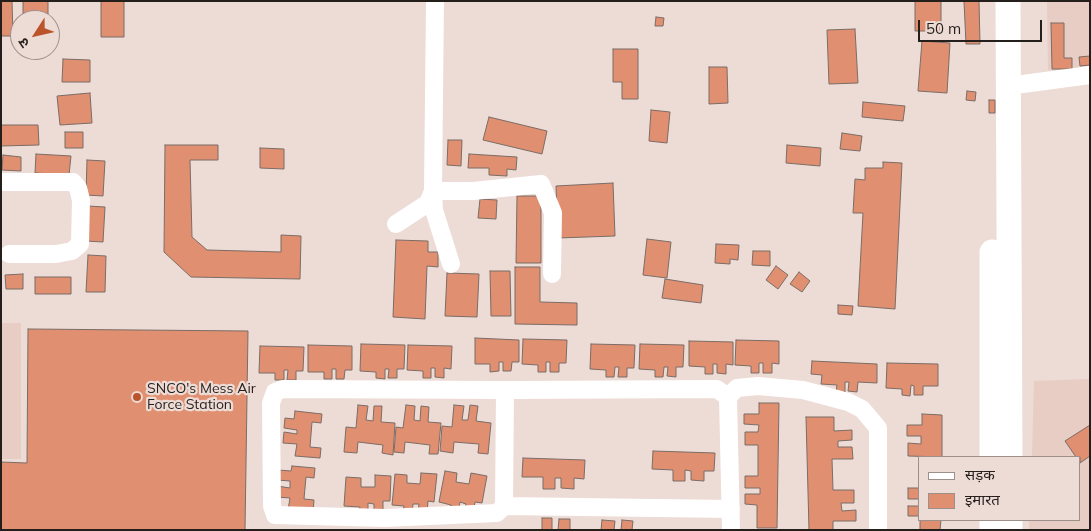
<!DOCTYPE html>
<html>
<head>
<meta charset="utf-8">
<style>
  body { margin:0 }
  #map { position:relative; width:1091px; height:531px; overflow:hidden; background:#eddbd5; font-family:Mulish,"Noto Sans Devanagari",sans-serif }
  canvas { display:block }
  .frame { position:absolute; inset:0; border:2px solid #251f1c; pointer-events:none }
  .legend { position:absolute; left:918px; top:456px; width:162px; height:65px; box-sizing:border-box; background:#eddbd5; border:1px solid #9d908b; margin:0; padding:6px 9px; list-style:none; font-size:15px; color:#251f1c }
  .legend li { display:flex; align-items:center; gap:10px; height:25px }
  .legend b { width:25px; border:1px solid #9d908b }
  .north { position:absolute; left:10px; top:10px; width:50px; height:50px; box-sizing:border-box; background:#eddbd5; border:1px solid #9d908b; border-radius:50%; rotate:235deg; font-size:14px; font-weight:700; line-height:20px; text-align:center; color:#251f1c }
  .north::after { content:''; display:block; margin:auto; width:18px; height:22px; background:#bb542a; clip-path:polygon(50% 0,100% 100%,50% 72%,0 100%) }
  .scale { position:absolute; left:918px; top:20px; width:124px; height:22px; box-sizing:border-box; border:2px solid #251f1c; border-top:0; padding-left:6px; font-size:15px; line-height:18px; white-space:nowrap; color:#251f1c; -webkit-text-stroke:4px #eddbd5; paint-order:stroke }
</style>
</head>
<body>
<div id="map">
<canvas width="1091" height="531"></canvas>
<div class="frame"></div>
<ul class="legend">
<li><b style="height:6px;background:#fff"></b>सड़क</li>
<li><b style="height:14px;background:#e08f70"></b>इमारत</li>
</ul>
<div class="north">उ</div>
<div class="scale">50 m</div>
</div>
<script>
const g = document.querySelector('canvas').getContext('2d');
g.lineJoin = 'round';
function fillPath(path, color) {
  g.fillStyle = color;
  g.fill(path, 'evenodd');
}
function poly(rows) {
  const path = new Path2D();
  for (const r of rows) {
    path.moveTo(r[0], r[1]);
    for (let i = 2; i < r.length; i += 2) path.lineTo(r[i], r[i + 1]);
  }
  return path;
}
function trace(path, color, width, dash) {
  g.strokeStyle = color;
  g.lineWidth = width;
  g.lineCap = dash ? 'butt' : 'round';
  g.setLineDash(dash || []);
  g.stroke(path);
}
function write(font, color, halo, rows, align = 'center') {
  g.font = font + ' Mulish,sans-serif';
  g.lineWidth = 4.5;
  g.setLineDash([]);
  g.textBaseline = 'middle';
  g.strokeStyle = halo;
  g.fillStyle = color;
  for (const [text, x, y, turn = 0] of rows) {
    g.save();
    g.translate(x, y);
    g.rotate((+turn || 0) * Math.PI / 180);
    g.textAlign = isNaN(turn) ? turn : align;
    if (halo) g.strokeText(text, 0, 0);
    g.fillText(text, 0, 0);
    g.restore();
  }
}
fillPath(poly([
  [1047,1,1090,1,1090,68,1058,72,1048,70],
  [21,323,21,459,1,459,1,323],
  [1090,379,1090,530,1029,530,1029,520,1080,520,1080,457,1032,457,1034,381]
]), '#e7cdc4');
const building = poly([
  [1,1,12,1,13,36,1,36,1,1],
  [23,1,48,1,48,20,23,20,23,1],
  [101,1,124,1,124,37,101,37,101,1],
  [915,1,941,1,941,31,915,31,915,1],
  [964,1,979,1,980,44,966,44,964,1],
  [656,17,664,18,663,26,655,26,656,17],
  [1051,23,1064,23,1064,58,1072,58,1072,69,1052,69,1051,23],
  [855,29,858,83,829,84,827,30,855,29],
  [922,41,950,43,947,93,918,91,922,41],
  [613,49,638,49,638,99,622,99,622,82,613,82,613,49],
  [1090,56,1090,65,1080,66,1079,57,1090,56],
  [63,59,90,60,90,82,62,82,63,59],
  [709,67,727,67,728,103,709,104,709,67],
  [967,91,976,92,975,101,966,100,967,91],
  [90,93,92,123,60,125,57,96,90,93],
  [989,100,995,100,995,113,989,113,989,100],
  [863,102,905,106,903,121,862,117,863,102],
  [651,110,670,112,667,143,649,141,651,110],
  [489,117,547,131,542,154,483,140,489,117],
  [1,125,38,125,39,145,1,146,1,125],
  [65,132,83,132,83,148,65,148,65,132],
  [842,133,862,136,860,151,840,149,842,133],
  [448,140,462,140,461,166,447,165,448,140],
  [165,145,218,145,218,160,190,160,192,237,207,250,281,252,281,235,301,236,300,279,191,277,164,252,165,145],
  [787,145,821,148,820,166,786,163,787,145],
  [260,148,284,149,284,169,260,168,260,148],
  [36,154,71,156,69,175,35,173,36,154],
  [469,154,517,157,516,170,507,169,507,176,489,175,489,168,468,168,469,154],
  [3,155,21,157,21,171,2,170,3,155],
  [87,160,105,161,103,196,86,195,87,160],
  [883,162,902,163,895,309,858,306,863,213,853,213,855,179,865,180,865,168,883,168,883,162],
  [613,183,615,236,558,238,556,186,613,183],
  [517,196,541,196,541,263,516,263,517,196],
  [480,199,497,200,496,219,478,218,480,199],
  [88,206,105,207,103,242,86,241,88,206],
  [647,239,671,242,667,278,643,275,647,239],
  [396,240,428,241,428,252,438,252,438,267,427,266,425,319,393,317,396,240],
  [716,244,739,245,738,260,730,259,730,264,715,263,716,244],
  [753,251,770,251,770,266,752,265,753,251],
  [88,255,106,256,105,292,86,292,88,255],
  [776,266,788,275,778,289,766,280,776,266],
  [515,267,540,267,540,302,577,303,577,325,515,324,515,267],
  [490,271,510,271,511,316,491,316,490,271],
  [799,272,810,281,802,292,790,284,799,272],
  [447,273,479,274,477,317,445,316,447,273],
  [23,274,23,289,6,289,5,275,23,274],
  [35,277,71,277,71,294,35,294,35,277],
  [665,279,703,285,701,303,662,298,665,279],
  [838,305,853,306,852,315,838,314,838,305],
  [28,329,248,331,245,530,1,530,1,462,27,463,28,329],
  [475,338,519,340,519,362,512,362,511,371,503,371,503,362,499,362,499,371,490,372,490,364,475,364,475,338],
  [523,339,567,340,566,363,559,363,559,372,550,372,550,362,546,362,546,372,538,372,538,365,522,364,523,339],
  [736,340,779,341,779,364,772,363,772,373,763,373,763,363,759,363,759,373,751,373,751,366,735,365,736,340],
  [689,341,733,342,733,365,726,364,726,374,717,373,717,364,713,364,713,374,705,374,705,367,689,366,689,341],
  [361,344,405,345,404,369,397,369,397,378,388,378,389,369,385,369,385,379,376,378,376,372,360,371,361,344],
  [591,344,635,345,634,368,627,368,627,377,618,377,619,367,615,367,614,377,606,377,606,370,590,369,591,344],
  [640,344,684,345,683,367,676,367,676,377,667,376,668,367,664,367,663,377,655,377,655,370,639,369,640,344],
  [308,345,352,346,352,370,345,370,344,379,336,379,336,369,332,369,332,379,324,379,324,372,308,372,308,345],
  [408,345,452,346,451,369,444,368,444,378,435,377,435,368,431,368,431,378,423,378,423,371,407,370,408,345],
  [260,346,304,347,303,371,296,371,296,380,287,380,288,370,284,370,284,380,275,380,275,373,259,373,260,346],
  [812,361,877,364,877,383,858,382,857,392,848,391,849,382,845,382,845,392,836,392,837,385,821,384,822,375,811,374,812,361],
  [887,363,938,364,938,386,923,386,923,395,914,395,914,386,911,385,910,396,902,395,902,389,886,388,887,363],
  [759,403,779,403,777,528,757,528,757,505,745,504,745,494,760,494,760,488,745,488,745,476,758,476,758,445,745,445,745,432,758,432,759,425,744,424,744,414,759,414,759,403],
  [358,405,368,406,366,420,373,421,374,406,382,406,381,422,395,423,393,455,382,453,383,445,358,442,357,453,344,452,346,427,356,428,358,405],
  [406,405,415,406,414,420,420,421,421,406,429,407,428,422,441,423,438,454,429,454,430,445,405,442,404,453,394,452,396,427,403,428,406,405],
  [454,405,464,406,462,420,468,420,470,405,478,406,476,421,491,423,488,454,478,453,479,444,454,442,453,453,440,451,442,426,452,427,454,405],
  [295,411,322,414,321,423,312,422,310,447,321,448,320,458,295,456,297,444,283,443,284,432,297,434,297,430,284,428,285,418,294,419,295,411],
  [922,414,942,415,942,457,908,456,908,443,921,444,921,436,907,436,907,425,922,425,922,414],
  [806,417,834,417,834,431,852,430,852,440,838,441,838,447,852,447,853,459,832,459,833,490,854,490,854,503,841,503,842,511,856,510,856,521,833,521,833,530,809,530,806,417],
  [1090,425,1090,456,1080,463,1080,457,1076,457,1065,441,1090,425],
  [653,451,715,453,714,471,704,471,704,481,691,480,691,471,685,470,685,481,673,481,673,470,652,469,653,451],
  [523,458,585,460,584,479,574,478,574,489,561,488,561,478,555,478,555,489,543,489,543,477,522,477,523,458],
  [292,466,315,468,314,478,306,477,304,499,314,500,313,512,288,510,290,498,276,497,277,486,290,488,290,481,277,480,278,470,291,471,292,466],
  [445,471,457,473,456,482,469,484,471,473,487,476,482,503,475,502,473,514,464,512,466,504,460,502,458,513,450,511,451,505,439,502,445,471],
  [421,473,437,474,434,502,428,501,427,514,418,513,419,504,413,504,412,514,403,513,404,506,392,505,395,474,407,475,407,483,420,484,421,473],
  [375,475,391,476,390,501,383,501,383,513,374,513,374,504,368,503,368,513,359,513,360,507,344,506,346,477,361,478,361,487,375,487,375,475],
  [908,488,920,488,920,499,908,499,908,488],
  [908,506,920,506,920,516,908,516,908,506],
  [542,518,552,518,552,530,542,530,542,518],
  [559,519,570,519,570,530,558,530,559,519],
  [602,520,615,521,614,530,601,530,602,520],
  [622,520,633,521,632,530,621,530,622,520],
  [920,520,941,520,940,530,920,530,920,520]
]);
fillPath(building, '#e08f70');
trace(building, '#7b6c66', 1);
trace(poly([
  [435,1,433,191,473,191,541,184,553,213,552,274],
  [1008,86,1090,75],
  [1,182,73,182,78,188,81,200,80,244,72,251,56,254,9,254],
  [433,191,434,210,451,264],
  [396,224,428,203,433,191],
  [728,397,717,389,505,390,504,506,731,509],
  [504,506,497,513,385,518,275,515,272,506,271,403,275,392,283,389,505,390],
  [731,530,728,397,737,388,758,386,803,390,848,402,862,409,878,428,878,530]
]), '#fff', 18);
trace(poly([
  [1008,1,1010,457],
  [992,252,992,457],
  [992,520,992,530],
  [1010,520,1010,530]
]), '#fff', 25);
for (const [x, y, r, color] of [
  [137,397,5,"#bb542a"]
]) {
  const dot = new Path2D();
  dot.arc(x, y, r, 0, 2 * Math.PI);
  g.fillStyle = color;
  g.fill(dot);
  trace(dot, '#eddbd5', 2);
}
write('14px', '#251f1c', '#eddbd5', [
  ["SNCO's Mess Air",147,389],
  ["Force Station",147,405]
], 'left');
</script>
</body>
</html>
